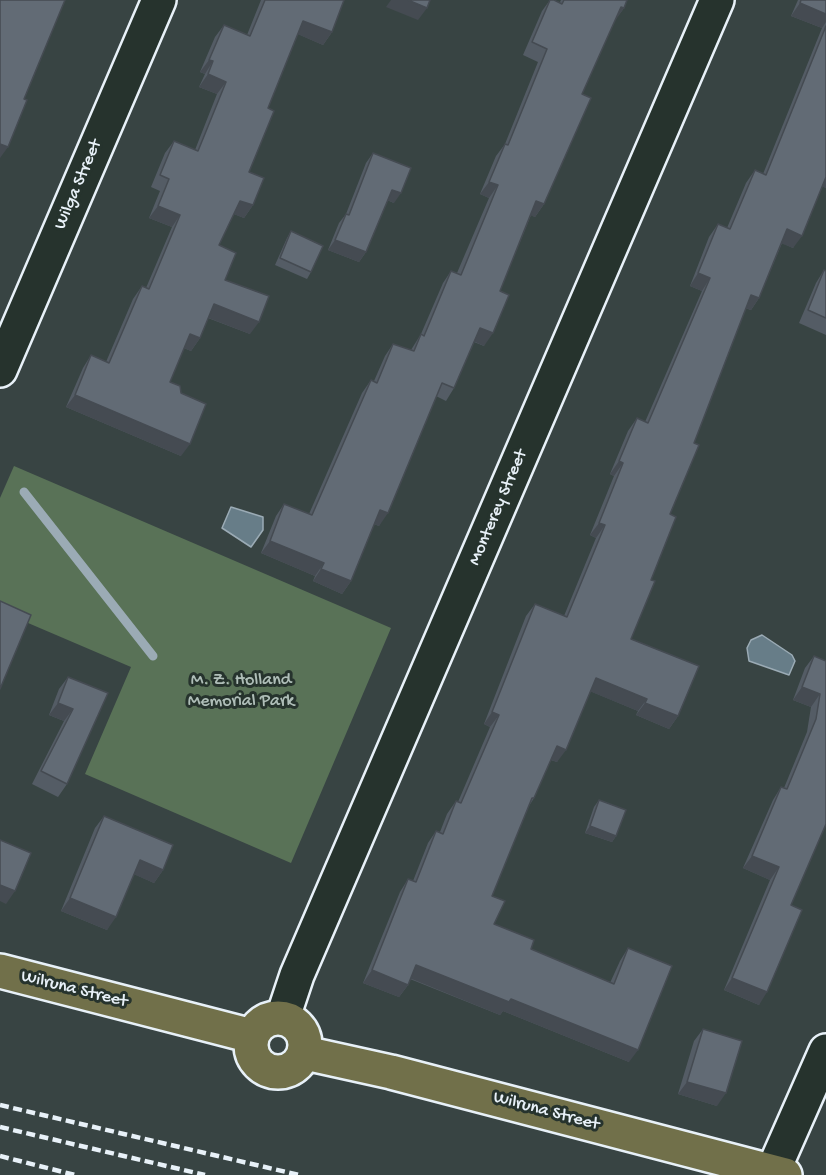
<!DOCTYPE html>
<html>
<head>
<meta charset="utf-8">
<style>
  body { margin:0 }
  canvas { display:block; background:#384443 }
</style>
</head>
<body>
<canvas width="826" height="1175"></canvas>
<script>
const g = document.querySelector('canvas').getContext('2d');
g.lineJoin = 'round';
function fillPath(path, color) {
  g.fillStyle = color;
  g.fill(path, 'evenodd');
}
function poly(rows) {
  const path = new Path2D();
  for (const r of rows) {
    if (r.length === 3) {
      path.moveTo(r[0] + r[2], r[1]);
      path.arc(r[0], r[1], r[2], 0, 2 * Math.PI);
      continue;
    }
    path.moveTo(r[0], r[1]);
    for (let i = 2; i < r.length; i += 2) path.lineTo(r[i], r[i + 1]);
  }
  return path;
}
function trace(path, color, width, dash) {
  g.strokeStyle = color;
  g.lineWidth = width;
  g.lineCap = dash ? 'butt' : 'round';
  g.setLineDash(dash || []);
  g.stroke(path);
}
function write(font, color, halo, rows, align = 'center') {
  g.font = font + ' "Gochi Hand",sans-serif';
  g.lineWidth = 6;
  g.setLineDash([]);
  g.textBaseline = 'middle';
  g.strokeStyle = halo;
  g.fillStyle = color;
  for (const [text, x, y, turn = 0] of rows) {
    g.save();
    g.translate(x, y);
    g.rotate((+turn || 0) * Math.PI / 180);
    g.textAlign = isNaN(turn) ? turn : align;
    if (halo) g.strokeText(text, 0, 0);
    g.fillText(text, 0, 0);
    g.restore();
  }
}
fillPath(poly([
  [14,466,391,628,291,863,85,774,131,667,0,611,0,498]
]), '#597257');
const water = poly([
  [231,507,263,517,263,530,251,547,222,528,231,507],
  [762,635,792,655,795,661,789,675,749,661,747,648,751,640,762,635]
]);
fillPath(water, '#677d88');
trace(water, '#9babb5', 1.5);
trace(poly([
  [24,492,153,656]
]), '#9babb5', 9);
const minor = poly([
  [0,370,159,0],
  [283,1017,297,975,717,0],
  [773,1171,826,1051]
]);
const major = poly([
  [0,971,252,1036],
  [278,1045,27],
  [305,1053,391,1072,785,1175]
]);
trace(minor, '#e8f1f8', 38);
trace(major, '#e8f1f8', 38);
trace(minor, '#26332d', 33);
trace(major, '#71704a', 33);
trace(poly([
  [0,1105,299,1175],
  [0,1127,205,1175],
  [0,1156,75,1175]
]), '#e8f1f8', 4.5, [9, 4.5]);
fillPath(poly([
  [261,0,344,0,332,32,323,45,298,34,268,108,249,172,253,205,244,218,234,214,219,245,225,280,250,334,208,318,200,338,191,351,184,348,170,382,181,456,66,407,83,368,91,355,106,362,133,299,142,286,146,288,172,227,149,218,160,191,151,187,165,153,174,141,195,150,217,94,199,87,205,74,200,72,215,37,224,25,247,35],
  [550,0,560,2,561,0,627,0,624,8,615,20,582,94,544,204,535,217,531,215,500,291,484,346,474,342,454,388,446,401,436,396,379,526,374,524,351,581,342,594,313,581,315,576,261,553,276,516,284,504,309,514,362,393,371,380,374,381,385,356,393,344,411,350,421,334,443,283,451,271,457,273,489,198,480,194,496,156,505,144,538,62,523,55,542,11],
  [798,0,826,0,826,188,822,186,793,248,782,243,759,298,751,310,745,308,694,443,670,514,651,580,631,639,678,716,669,729,636,715,638,711,590,691,557,762,551,760,534,798,529,806,492,896,494,924,531,949,610,983,620,961,628,948,629,1062,503,1011,500,1015,410,979,408,985,399,997,363,983,400,892,408,879,413,881,428,843,436,831,440,832,447,814,456,801,458,802,490,727,484,724,526,616,535,604,564,616,596,538,590,535,614,476,610,474,628,431,637,418,645,422,702,291,690,286,709,237,718,224,727,228,746,183,755,170,763,174,822,28,791,16],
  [373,153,394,203,387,200,366,252,359,262,328,250,339,223,346,214,366,163],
  [291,231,311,272,307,279,275,265,287,238],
  [824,270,826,271,826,335,799,323,816,283],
  [814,656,826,661,791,905,759,1005,724,990,770,880,743,868,773,800,781,787,784,788,807,732,811,707,793,700,805,668],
  [68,677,108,693,67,784,58,797,32,784,64,721,49,715,59,689],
  [599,800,616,836,612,842,585,833,594,807],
  [104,816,163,870,154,883,134,874,107,930,61,911,95,828],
  [703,1029,717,1106,678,1094,694,1041]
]), '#545c65');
fillPath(poly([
  [391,0,408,0,427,8,418,20,386,7],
  [800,3,826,14,826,22,822,28,791,16],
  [621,7,624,8,615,21,612,19],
  [303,21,332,32,323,45,295,33],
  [209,60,213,61,205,74,200,72],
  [208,74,226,82,217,94,199,87],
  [0,144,8,147,0,158],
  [826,175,826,188,819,185],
  [489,182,498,185,489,198,480,194],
  [392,190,401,193,394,203,385,199],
  [240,201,253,205,244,218,231,213],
  [536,201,544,204,535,217,527,214],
  [158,206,180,215,172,227,149,218],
  [787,229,802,236,793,248,778,242],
  [335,240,366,252,359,262,328,250],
  [698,273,710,278,702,291,690,286],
  [751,295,759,298,751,310,742,307],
  [214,304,259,322,250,334,206,317],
  [480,328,493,333,484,346,471,340],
  [190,334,200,338,191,351,181,347],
  [75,395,190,444,181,456,66,407],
  [619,461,623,463,614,476,610,474],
  [380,510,388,513,379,526,371,523],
  [599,523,605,525,596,538,590,535],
  [270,541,324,563,315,576,261,553],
  [321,569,351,581,342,594,313,581],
  [596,678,647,699,638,711,587,690],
  [802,687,820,694,811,707,793,700],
  [58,703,73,709,64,721,49,715],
  [645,703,678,716,669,729,636,715],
  [492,712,499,715,490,727,484,724],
  [557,746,566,750,557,762,548,759],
  [590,826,616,836,612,842,585,833],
  [752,856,779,867,770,880,743,868],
  [140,860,163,870,154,883,131,873],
  [0,885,15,891,6,904,0,901],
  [70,898,116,917,107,930,61,911],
  [416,965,511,999,638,1050,629,1062,503,1011,500,1015,407,977],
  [372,970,408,985,399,997,363,983],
  [732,978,767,992,759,1005,724,990],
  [687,1082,726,1093,717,1106,678,1094]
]), '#454b52');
const building = poly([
  [0,0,65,0,24,99,27,100,8,147,0,144,0,145,0,0],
  [265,0,344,0,332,32,303,21,268,108,274,111,249,172,264,178,253,205,240,201,219,245,236,253,225,280,269,296,259,322,214,304,200,338,190,334,170,382,180,386,181,393,206,404,190,444,75,395,91,355,109,363,142,286,149,289,180,215,158,206,169,179,160,175,174,141,198,151,226,82,208,74,213,61,209,60,224,25,250,36,265,0],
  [408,0,430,0,427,8,408,0],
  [550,0,554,0,562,4,564,0,627,0,624,8,621,7,582,94,591,98,544,204,536,201,500,291,509,295,493,333,480,328,454,388,442,383,388,513,380,510,351,581,321,569,324,563,270,541,284,504,312,515,371,380,377,383,393,344,414,351,421,334,424,336,451,271,461,275,498,185,489,182,505,144,508,145,547,49,532,42,550,0],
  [801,0,826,0,826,14,800,3,801,0],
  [826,26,826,177,802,236,787,229,759,298,751,295,694,443,699,445,670,514,676,517,651,580,655,581,631,639,699,666,678,716,645,703,647,699,596,678,566,750,557,746,534,798,532,798,492,896,505,901,494,924,534,940,531,949,614,984,628,948,672,966,638,1050,511,999,509,1002,416,965,408,985,372,970,408,879,416,882,436,831,443,834,456,801,461,803,499,715,492,712,535,604,567,617,605,525,599,523,623,463,619,461,637,418,648,423,710,278,698,273,718,224,730,229,755,170,766,175,826,26],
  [373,153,411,168,401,193,392,190,366,252,335,240,346,214,349,215,373,153],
  [291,231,323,246,311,272,280,258,291,231],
  [824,270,826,271,826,318,808,310,824,270],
  [0,601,31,615,0,689,0,601],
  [814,656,826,661,826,824,791,905,802,910,767,992,732,978,779,867,752,856,781,787,787,789,816,719,820,694,802,687,814,656],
  [68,677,108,693,67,784,41,771,73,709,58,703,68,677],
  [599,800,626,810,616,836,590,826,599,800],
  [104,816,173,845,163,870,140,860,116,917,70,898,104,816],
  [0,840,31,853,15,891,0,885,0,840],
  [703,1029,742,1041,726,1093,687,1082,703,1029]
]);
fillPath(building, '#626b75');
trace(building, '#454b52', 1.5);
write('18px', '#e8f1f8', '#26332d', [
  ["Wilga Street",79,185,-67],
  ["Monterey Street",499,508,-67],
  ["Wilruna Street",74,990,14],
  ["Wilruna Street",546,1112,15]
]);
write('18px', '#afbeb8', '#26332d', [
  ["M. Z. Holland",241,681],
  ["Memorial Park",241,702]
]);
</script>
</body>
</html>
